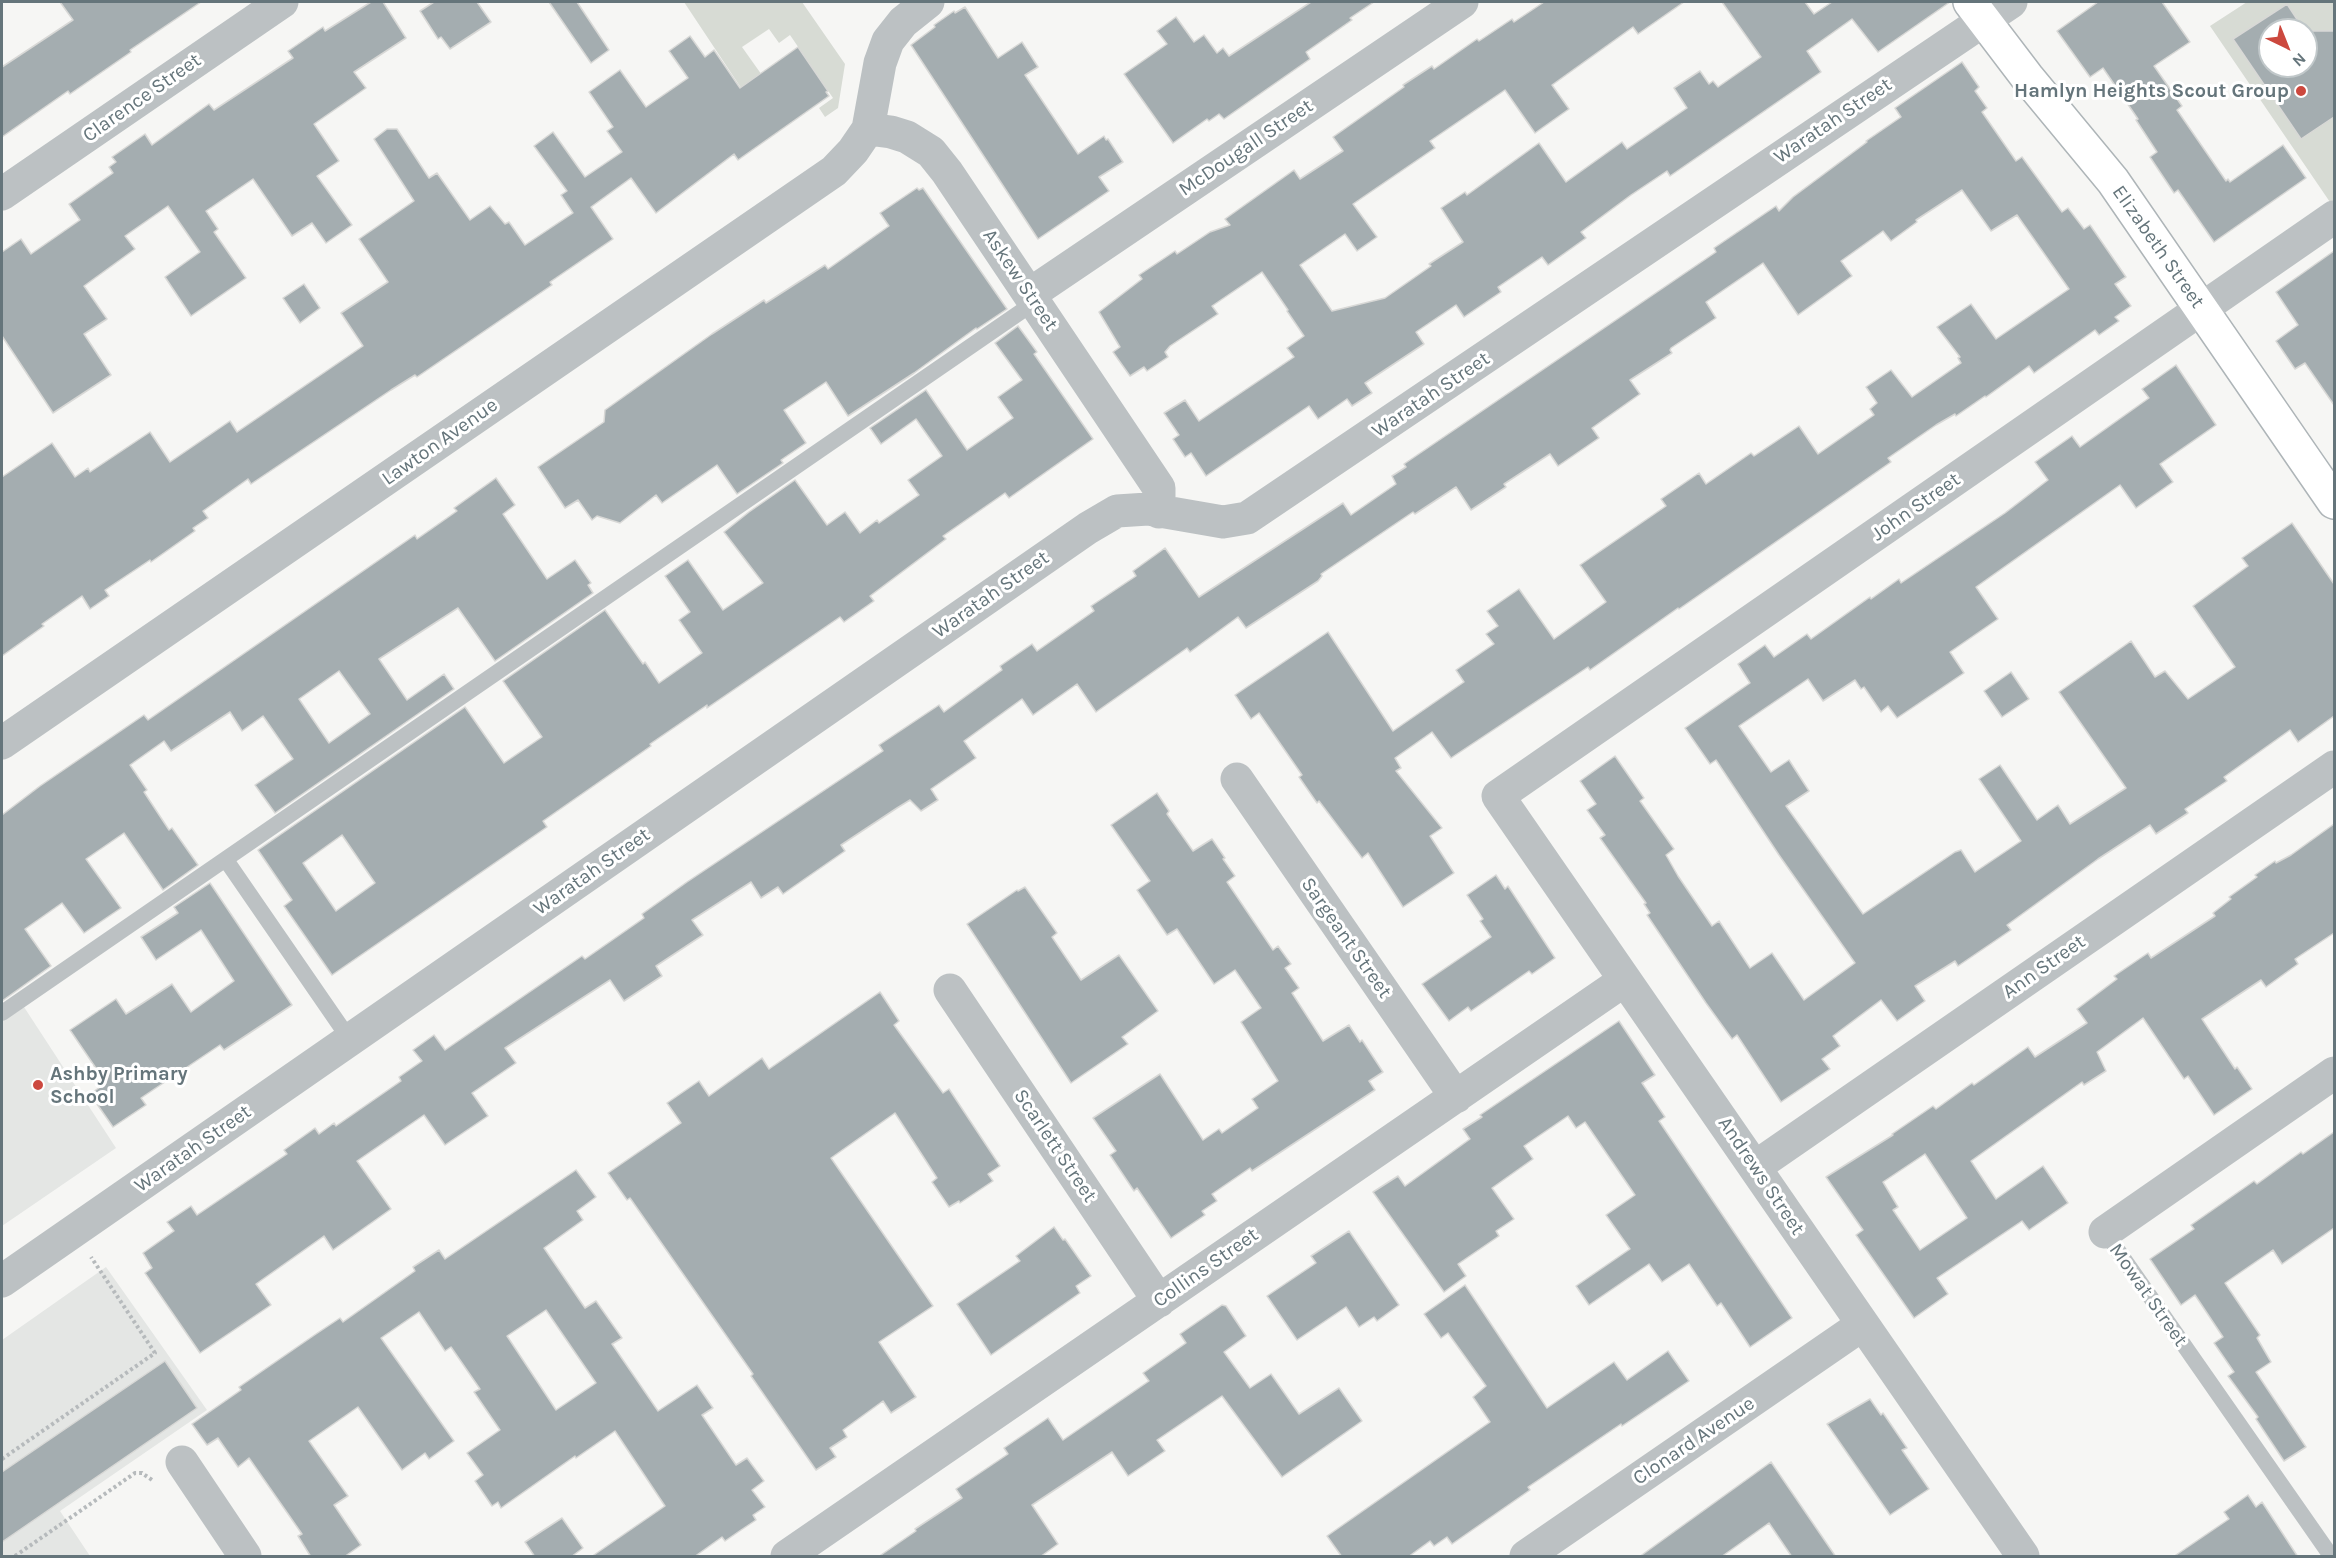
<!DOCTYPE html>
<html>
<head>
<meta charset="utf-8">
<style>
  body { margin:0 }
  #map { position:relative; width:2336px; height:1558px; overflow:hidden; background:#f6f6f4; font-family:Karla,sans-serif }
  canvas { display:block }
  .frame { position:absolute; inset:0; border:3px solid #65757b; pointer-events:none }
  .north { position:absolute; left:2258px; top:18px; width:60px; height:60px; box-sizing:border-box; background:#fff; border:2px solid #c1c8ca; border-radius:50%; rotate:137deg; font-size:16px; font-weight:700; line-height:24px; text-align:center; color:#65757b }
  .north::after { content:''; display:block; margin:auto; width:21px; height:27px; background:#cc483e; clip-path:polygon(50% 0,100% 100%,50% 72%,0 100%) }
</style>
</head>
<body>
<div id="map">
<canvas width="2336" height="1558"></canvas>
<div class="frame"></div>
<div class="north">N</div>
</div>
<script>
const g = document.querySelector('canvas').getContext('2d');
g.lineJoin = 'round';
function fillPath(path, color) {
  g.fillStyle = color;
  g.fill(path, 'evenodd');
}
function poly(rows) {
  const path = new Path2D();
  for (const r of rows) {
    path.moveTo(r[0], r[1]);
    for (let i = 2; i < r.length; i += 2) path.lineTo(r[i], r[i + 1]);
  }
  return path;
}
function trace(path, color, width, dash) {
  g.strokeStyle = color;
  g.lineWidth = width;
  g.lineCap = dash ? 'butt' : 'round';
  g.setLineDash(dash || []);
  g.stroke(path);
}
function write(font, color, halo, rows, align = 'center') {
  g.font = font + ' Karla,sans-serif';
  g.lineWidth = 6;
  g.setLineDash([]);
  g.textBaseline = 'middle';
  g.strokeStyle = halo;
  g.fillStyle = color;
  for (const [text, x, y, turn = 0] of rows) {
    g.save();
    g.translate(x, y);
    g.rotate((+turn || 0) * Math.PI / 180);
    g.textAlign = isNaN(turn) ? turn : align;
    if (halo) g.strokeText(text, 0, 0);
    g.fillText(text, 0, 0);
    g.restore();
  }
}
fillPath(poly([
  [24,1007,116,1148,2,1226,2,1022],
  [106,1267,207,1410,60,1511,90,1556,2,1556,2,1340]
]), '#e4e6e4');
fillPath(poly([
  [684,2,802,2,845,64,838,108,825,117,819,108,833,98,790,35,779,43,769,29,742,47,764,78,763,121],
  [2247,2,2334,2,2334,208,2210,26],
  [2270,30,2306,30,2306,66,2270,66]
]), '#d7dbd4');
const building = poly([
  [60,2,201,2,130,50,131,52,70,94,68,91,2,137,2,67,73,20,60,2],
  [371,2,383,2,406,38,354,72,366,88,314,124,339,161,317,176,352,225,326,243,312,223,292,236,253,179,206,211,218,229,214,232,246,278,191,316,165,277,200,252,168,206,125,236,135,249,84,286,107,319,84,334,111,375,53,413,2,336,2,252,21,239,31,254,80,220,69,204,113,173,109,167,116,162,112,157,145,134,152,145,209,104,214,110,293,58,288,51,323,27,325,31,371,2],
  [434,2,477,2,491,22,450,49,441,37,438,39,420,11,434,2],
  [549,2,577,2,609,50,591,63,549,2],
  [1311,2,1374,2,1350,18,1352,20,1306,52,1310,59,1224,119,1219,114,1209,121,1207,119,1173,143,1124,74,1167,44,1157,31,1176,17,1194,42,1204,35,1217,53,1223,48,1229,56,1311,2],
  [1544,2,1684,2,1638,34,1633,27,1552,85,1569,109,1535,133,1505,90,1430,141,1435,148,1353,204,1377,237,1357,251,1345,234,1300,265,1332,311,1385,298,1431,266,1429,264,1463,242,1441,208,1465,192,1467,195,1539,143,1566,182,1622,142,1627,149,1687,108,1674,88,1700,71,1709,84,1713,81,1718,87,1761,57,1722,2,1805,2,1814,14,1832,2,1950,2,1878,52,1852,19,1807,51,1821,72,1670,176,1667,171,1631,195,1581,232,1586,238,1548,265,1542,257,1498,287,1501,292,1464,317,1456,305,1416,332,1424,344,1365,383,1372,393,1352,406,1347,399,1318,419,1309,406,1206,476,1191,453,1185,457,1173,439,1179,435,1164,413,1185,400,1199,421,1294,357,1287,348,1304,336,1287,311,1288,310,1262,272,1212,306,1218,314,1170,346,1165,352,1168,357,1147,371,1144,367,1130,376,1113,352,1120,347,1099,312,1142,279,1139,275,1175,251,1177,254,1210,232,1230,225,1225,219,1294,170,1300,179,1343,151,1333,137,1404,87,1403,85,1432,66,1434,69,1477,39,1479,41,1512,19,1514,22,1544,2],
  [2098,2,2162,2,2190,42,2154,66,2182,106,2177,110,2226,181,2228,179,2230,182,2283,145,2306,178,2214,242,2178,190,2174,193,2150,157,2157,152,2136,120,2138,119,2103,68,2090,77,2057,31,2098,2],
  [2287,4,2304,30,2270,30,2270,66,2306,66,2306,31,2334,31,2334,117,2301,139,2233,39,2287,4],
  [965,7,998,58,1022,42,1038,67,1025,75,1078,154,1104,136,1106,140,1108,139,1123,162,1099,177,1109,191,1038,239,911,45,935,27,934,25,954,11,955,13,965,7],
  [690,36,705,57,714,50,740,88,798,47,828,91,826,92,829,96,738,160,734,154,656,213,631,178,591,207,613,239,550,282,552,285,417,377,415,375,391,390,251,484,248,479,203,511,208,518,193,528,195,531,151,562,150,560,105,590,109,596,90,609,82,596,42,624,44,626,2,656,2,477,52,443,75,477,88,468,90,472,150,432,170,462,230,421,237,432,363,346,341,313,388,282,359,239,414,201,374,139,387,129,397,129,429,178,437,173,470,220,490,206,505,224,509,222,525,245,573,213,561,195,567,191,534,146,553,132,585,177,622,152,607,131,613,127,589,92,620,70,646,107,688,78,669,51,690,36],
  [1962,62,1979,87,1975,91,1987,108,1982,112,2016,161,2022,157,2062,212,2068,208,2084,229,2090,225,2126,277,2115,284,2131,306,2115,317,2119,321,2099,335,2095,330,2034,373,2029,366,1986,397,1985,396,1956,416,1955,414,1936,425,1888,458,1891,462,1679,609,1678,608,1590,670,1588,667,1451,758,1432,732,1395,758,1401,768,1396,771,1442,828,1430,836,1454,873,1403,907,1368,853,1362,858,1319,801,1317,803,1299,777,1302,775,1259,713,1251,719,1235,695,1328,632,1393,731,1464,682,1456,670,1494,644,1486,634,1498,626,1487,611,1519,589,1554,639,1606,602,1580,565,1666,506,1661,499,1699,473,1706,484,1751,453,1754,456,1799,426,1818,454,1874,415,1870,409,1877,403,1866,387,1891,370,1912,397,1961,363,1958,358,1960,357,1937,327,1971,304,1996,339,2069,289,2017,215,1991,231,1962,190,1916,220,1917,222,1891,241,1883,231,1841,261,1852,276,1798,315,1763,263,1706,302,1716,318,1671,348,1670,350,1672,353,1630,380,1640,394,1592,428,1599,438,1558,466,1550,454,1504,484,1506,487,1471,510,1456,487,1415,514,1413,512,1321,574,1322,576,1318,581,1246,628,1238,617,1190,652,1187,648,1096,712,1077,684,1033,715,1022,699,964,741,976,758,931,789,938,800,921,811,910,800,897,808,841,845,845,851,783,894,778,887,761,898,751,882,692,920,703,935,656,966,662,976,624,1001,610,980,505,1048,516,1063,472,1093,488,1116,445,1145,424,1115,357,1161,391,1209,333,1250,324,1236,256,1284,271,1305,200,1353,145,1273,152,1268,143,1253,174,1231,167,1222,191,1206,197,1215,287,1154,284,1150,315,1128,319,1134,334,1123,336,1126,401,1081,399,1077,422,1061,413,1050,434,1035,445,1050,582,956,585,959,644,918,642,914,687,882,883,751,879,745,939,705,944,712,1002,670,1000,666,1032,644,1037,651,1094,611,1091,606,1136,576,1133,571,1165,548,1199,597,1343,503,1351,515,1396,484,1392,476,1406,467,1404,464,1716,252,1714,248,1776,206,1779,211,1793,197,1867,142,1866,141,1901,117,1895,108,1962,62],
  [917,188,919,190,923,188,1007,309,977,329,976,328,914,373,848,416,826,382,784,410,806,443,781,460,783,463,737,494,717,465,662,503,656,495,620,523,597,516,592,520,578,500,565,508,538,467,604,422,605,410,712,334,764,300,766,303,825,265,828,269,889,226,880,213,917,188],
  [2334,251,2334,405,2305,363,2295,369,2276,341,2298,325,2276,292,2334,251],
  [304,284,320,308,300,323,283,298,304,284],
  [1018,326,1037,352,1034,354,1093,439,1009,498,1005,493,943,536,946,539,870,596,874,601,844,622,840,617,729,693,707,708,707,705,650,744,651,746,543,821,547,827,332,975,284,906,292,900,258,850,465,707,504,763,542,737,503,681,605,610,643,664,645,662,659,683,702,653,679,620,690,612,665,576,688,560,723,610,763,583,724,532,749,512,795,480,827,525,845,512,860,533,877,520,879,523,919,495,908,480,942,456,916,419,881,444,870,428,926,390,967,450,1013,418,998,397,1022,380,995,343,1018,326],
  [342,835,375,883,336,911,303,863,342,835],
  [2176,365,2216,425,2160,464,2173,482,2136,508,2120,485,1976,587,1998,619,1950,652,1964,673,1897,718,1888,706,1881,712,1864,687,1861,689,1855,680,1823,701,1808,679,1739,726,1771,772,1789,760,1809,791,1786,806,1863,914,1955,852,1961,850,1975,872,2021,841,1979,779,2000,765,2037,820,2058,805,2070,824,2126,788,2059,692,2131,641,2155,677,2165,671,2188,699,2235,667,2193,606,2248,566,2242,558,2292,523,2334,584,2334,716,2298,742,2290,730,2224,777,2227,781,2185,809,2188,813,2156,834,2150,825,2098,859,2007,925,2011,930,1958,966,1955,961,1915,986,1925,1001,1897,1021,1881,1000,1833,1036,1840,1046,1822,1059,1830,1069,1781,1102,1737,1035,1732,1039,1706,1003,1647,915,1650,913,1644,904,1646,903,1600,838,1605,835,1587,810,1596,804,1580,781,1615,756,1644,798,1640,801,1674,849,1666,855,1678,876,1712,926,1719,921,1750,968,1772,953,1804,1000,1855,963,1779,855,1716,760,1710,764,1685,728,1750,683,1738,664,1765,645,1774,657,1807,634,1811,639,1870,597,1871,599,1899,579,1901,583,2005,513,2048,480,2035,462,2072,436,2080,447,2149,398,2142,389,2176,365],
  [496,478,515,505,503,514,547,579,575,560,591,583,588,585,593,593,495,661,458,608,379,659,407,700,444,674,454,689,275,813,255,785,293,759,263,716,242,731,230,712,171,751,164,741,130,765,147,790,144,792,169,830,172,828,198,865,163,890,124,833,86,859,121,908,84,933,62,903,25,929,51,966,2,1001,2,815,40,786,144,715,148,720,415,535,417,539,457,511,454,508,496,478],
  [339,671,370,714,329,743,299,699,339,671],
  [2011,672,2029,699,2002,717,1984,691,2011,672],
  [1157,793,1169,811,1167,814,1193,851,1212,839,1225,858,1223,859,1235,876,1227,882,1273,950,1278,946,1291,964,1285,968,1299,988,1292,993,1323,1041,1349,1025,1360,1042,1362,1040,1383,1072,1369,1081,1375,1090,1252,1171,1250,1168,1212,1194,1217,1201,1202,1211,1205,1215,1171,1238,1137,1188,1134,1191,1110,1155,1116,1151,1093,1118,1160,1074,1203,1140,1219,1129,1222,1133,1258,1108,1252,1099,1278,1081,1241,1022,1261,1008,1235,970,1214,984,1177,929,1167,935,1137,890,1150,881,1111,825,1157,793],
  [2334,824,2334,933,2295,959,2298,964,2266,987,2261,980,2202,1019,2235,1069,2237,1067,2252,1089,2214,1115,2188,1076,2184,1079,2143,1018,2097,1052,2106,1071,2084,1085,2082,1082,1971,1161,1996,1199,2043,1166,2068,1203,2029,1230,2022,1221,1937,1278,1948,1294,1914,1318,1856,1235,1863,1230,1826,1177,1893,1135,1892,1134,1933,1106,1936,1109,1972,1083,1974,1085,2028,1047,2035,1057,2087,1023,2077,1009,2117,979,2114,976,2148,953,2151,958,2215,916,2213,913,2231,899,2229,897,2257,877,2255,875,2275,861,2276,863,2291,855,2334,824],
  [1925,1154,1967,1218,1920,1250,1893,1210,1898,1207,1883,1182,1925,1154],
  [1496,875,1505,889,1508,886,1555,958,1532,974,1529,971,1471,1011,1468,1007,1449,1021,1422,984,1491,937,1480,921,1483,919,1467,895,1496,875],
  [210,883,292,1005,224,1050,220,1045,141,1098,146,1105,113,1127,90,1094,106,1083,70,1030,116,999,126,1014,172,984,191,1012,234,981,201,930,156,960,141,937,178,913,174,907,210,883],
  [1025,887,1057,933,1052,937,1081,980,1119,955,1158,1011,1122,1037,1128,1044,1071,1083,967,924,1017,890,1018,891,1025,887],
  [880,992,899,1021,894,1025,943,1093,949,1089,1000,1166,988,1174,993,1181,960,1203,959,1201,949,1207,932,1182,937,1178,895,1113,831,1158,933,1306,879,1342,916,1397,891,1413,883,1401,843,1430,847,1437,830,1448,836,1457,816,1470,751,1376,753,1374,630,1198,627,1200,608,1173,681,1123,667,1103,699,1081,709,1096,762,1058,769,1069,880,992],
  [1619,1021,1655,1075,1642,1083,1665,1117,1659,1121,1792,1318,1750,1347,1721,1303,1717,1306,1689,1264,1662,1282,1649,1264,1589,1305,1576,1286,1630,1249,1606,1215,1635,1195,1585,1122,1576,1128,1568,1116,1524,1146,1533,1159,1492,1188,1514,1219,1496,1231,1499,1236,1458,1264,1466,1276,1444,1292,1373,1192,1398,1176,1405,1186,1470,1139,1463,1129,1482,1117,1480,1115,1619,1021],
  [2334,1132,2334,1228,2282,1264,2273,1250,2225,1283,2260,1335,2257,1338,2271,1362,2256,1372,2306,1447,2284,1461,2256,1419,2258,1417,2228,1376,2234,1372,2214,1343,2223,1337,2195,1295,2181,1305,2150,1259,2194,1229,2191,1225,2254,1181,2257,1184,2301,1152,2303,1154,2334,1132],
  [576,1170,596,1197,577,1211,583,1220,544,1248,585,1308,596,1301,622,1338,612,1344,658,1411,697,1385,713,1408,702,1415,736,1465,747,1458,764,1481,752,1490,765,1507,753,1515,756,1520,741,1530,725,1541,722,1537,694,1557,591,1557,665,1506,615,1431,576,1458,575,1456,501,1508,498,1502,492,1506,475,1481,483,1475,467,1453,500,1430,474,1392,480,1389,451,1347,445,1351,419,1312,381,1338,454,1441,429,1459,425,1453,402,1470,358,1407,309,1441,348,1496,334,1505,361,1545,344,1557,311,1557,298,1536,302,1534,249,1458,238,1467,218,1438,207,1445,192,1424,241,1390,239,1387,316,1334,340,1318,343,1322,415,1271,413,1267,439,1250,445,1259,576,1170],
  [546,1310,596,1383,556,1410,507,1336,546,1310],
  [1054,1227,1063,1240,1065,1239,1091,1276,1076,1286,1080,1293,991,1355,957,1304,1020,1261,1016,1256,1054,1227],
  [1349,1231,1399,1305,1377,1321,1374,1317,1359,1327,1346,1307,1297,1340,1267,1296,1316,1263,1311,1256,1349,1231],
  [1465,1285,1547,1408,1614,1362,1627,1380,1668,1351,1689,1381,1622,1426,1621,1424,1528,1487,1530,1490,1452,1544,1447,1537,1434,1546,1430,1541,1408,1557,1342,1557,1327,1536,1490,1422,1473,1397,1486,1386,1448,1333,1441,1338,1424,1314,1465,1285],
  [1222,1305,1226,1306,1246,1336,1224,1352,1250,1388,1271,1374,1299,1414,1339,1388,1362,1421,1282,1477,1222,1396,1157,1440,1165,1451,1128,1476,1112,1452,1032,1505,1058,1544,1040,1557,878,1557,916,1531,915,1529,962,1498,956,1489,1008,1454,1004,1448,1048,1418,1063,1440,1149,1381,1143,1373,1186,1343,1180,1334,1222,1305],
  [165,1361,197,1408,2,1542,2,1472,165,1361],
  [1870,1399,1881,1415,1883,1413,1907,1448,1902,1450,1929,1489,1890,1515,1827,1424,1870,1399],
  [1771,1462,1836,1557,1792,1557,1769,1523,1721,1557,1639,1557,1771,1462],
  [2248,1495,2256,1507,2262,1502,2298,1557,2173,1557,2229,1519,2224,1512,2248,1495],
  [562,1518,583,1548,571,1557,535,1557,525,1542,562,1518]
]);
fillPath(building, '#a4adb0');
trace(building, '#d8d8d6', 1.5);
const secondary = poly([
  [1970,2,2027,77,2113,181,2334,502]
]);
trace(secondary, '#aeb5b8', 36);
trace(poly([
  [2,1459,155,1353,91,1257],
  [15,1556,135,1473,142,1473,152,1480]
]), '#b6babc', 4, [3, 3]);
trace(poly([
  [226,860,350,1040],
  [2,1013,1035,302],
  [2105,1232,2331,1556]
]), '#bcc1c3', 16);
trace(poly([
  [868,129,891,132,907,137,931,152,947,172,1159,488,1159,512],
  [2,194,282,2],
  [1030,294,1462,2],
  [2,743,834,171,853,151,868,129,880,63,888,41,903,22,928,2],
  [1237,779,1456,1097],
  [950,990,1159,1301],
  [1755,1167,2334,767],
  [2105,1232,2334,1073],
  [2,1281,1088,528,1117,511,1148,509,1223,522,1247,518,2011,2],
  [182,1462,245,1556],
  [787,1556,1625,980],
  [1526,1556,1862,1325],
  [2023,1556,1498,796,2334,217]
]), '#bcc1c3', 33);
trace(secondary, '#fff', 33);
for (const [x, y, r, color] of [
  [2301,91,6,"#cc483e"],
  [38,1085,6,"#cc483e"]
]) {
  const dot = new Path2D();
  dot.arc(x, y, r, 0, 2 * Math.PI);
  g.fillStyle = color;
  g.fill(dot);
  trace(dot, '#fff', 2);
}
write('bold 20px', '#65757b', '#fff', [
  ["Hamlyn Heights Scout Group",2289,91],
  ["Ashby Primary",50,1074,"left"],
  ["School",50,1097,"left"]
], 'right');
write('20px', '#65757b', '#fff', [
  ["Clarence Street",142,98,-35],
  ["Waratah Street",1833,121,-34],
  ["McDougall Street",1246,148,-34],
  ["Elizabeth Street",2158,247,55],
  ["Askew Street",1020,280,56],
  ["Waratah Street",1431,395,-34],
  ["Lawton Avenue",440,442,-35],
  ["John Street",1916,507,-35],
  ["Waratah Street",991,595,-35],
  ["Waratah Street",592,872,-35],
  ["Sargeant Street",1346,938,55],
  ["Ann Street",2044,967,-35],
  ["Scarlett Street",1055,1146,56],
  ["Waratah Street",193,1149,-35],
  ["Andrews Street",1761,1176,56],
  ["Collins Street",1206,1268,-35],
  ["Mowat Street",2148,1295,55],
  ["Clonard Avenue",1694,1441,-34]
]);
</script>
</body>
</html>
